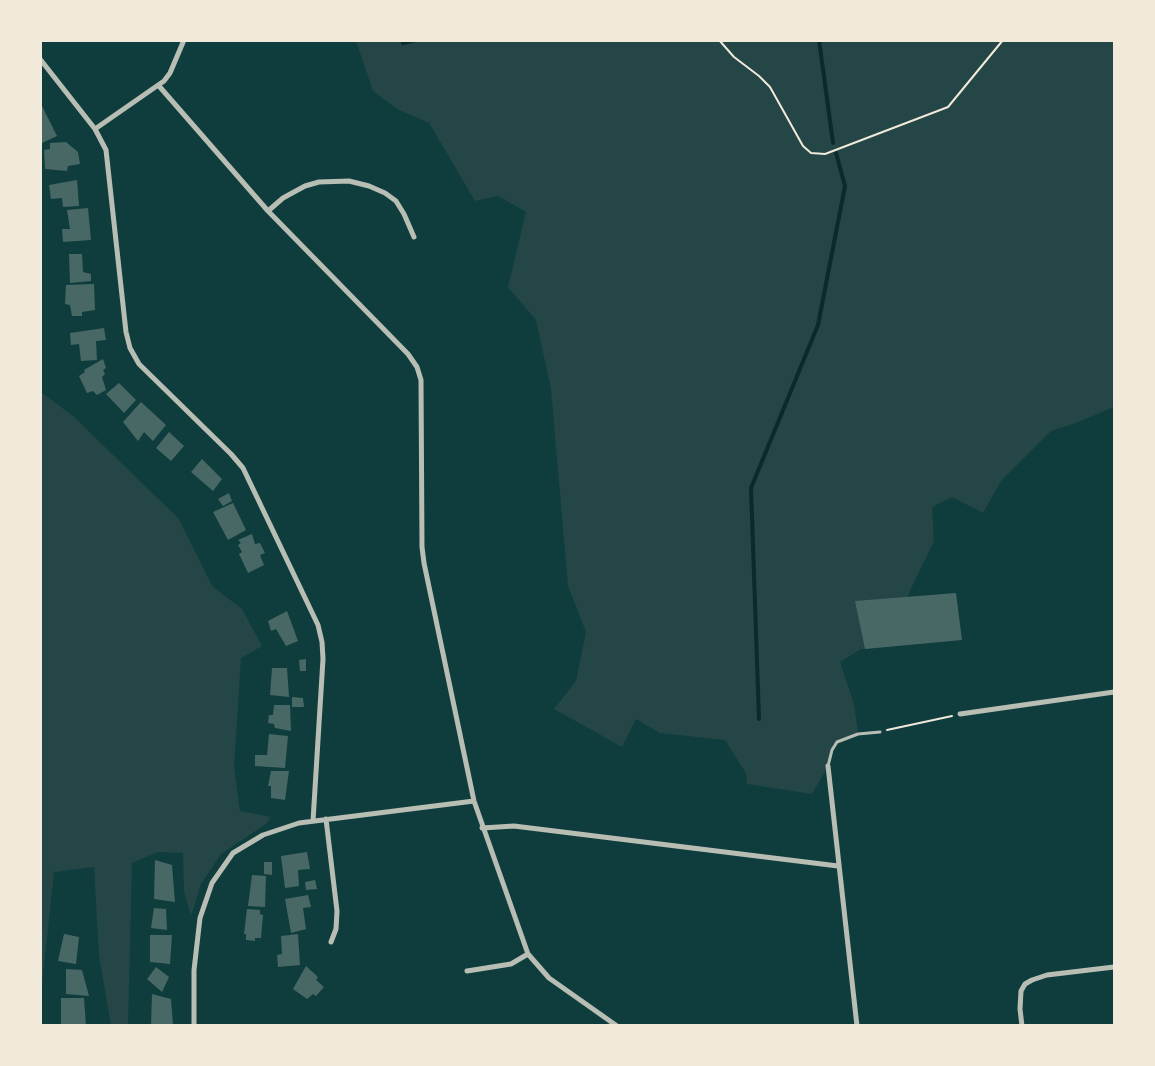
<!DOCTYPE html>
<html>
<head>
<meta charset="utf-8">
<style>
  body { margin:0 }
  #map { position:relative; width:1155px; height:1066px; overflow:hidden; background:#0f3d3e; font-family:Arial,sans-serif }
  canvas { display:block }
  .frame { position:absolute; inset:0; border:42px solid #f1e9da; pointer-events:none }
</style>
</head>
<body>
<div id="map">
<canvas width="1155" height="1066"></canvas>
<div class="frame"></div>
</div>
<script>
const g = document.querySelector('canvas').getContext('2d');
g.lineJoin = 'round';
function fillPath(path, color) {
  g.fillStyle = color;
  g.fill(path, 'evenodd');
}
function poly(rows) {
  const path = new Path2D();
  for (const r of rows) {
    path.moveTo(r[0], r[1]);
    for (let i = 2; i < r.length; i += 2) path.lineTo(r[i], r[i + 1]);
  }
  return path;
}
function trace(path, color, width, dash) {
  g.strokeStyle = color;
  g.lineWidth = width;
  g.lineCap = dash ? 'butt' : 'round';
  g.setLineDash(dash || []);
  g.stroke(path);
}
fillPath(poly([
  [356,41,1114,41,1114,407,1076,423,1051,431,1001,481,983,513,952,497,932,507,934,541,908,595,905,644,861,649,840,662,854,704,858,734,837,742,832,750,828,766,812,794,747,784,746,773,725,740,660,733,636,719,622,747,554,709,576,681,586,632,568,586,551,389,536,320,508,287,526,212,498,196,475,201,429,123,397,109,373,91],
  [41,392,73,416,179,519,212,586,242,609,262,646,241,658,234,766,240,811,271,817,266,824,221,854,201,884,191,916,184,892,183,853,158,852,132,863,128,1025,111,1025,99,956,94,867,54,872,42,984,41,1025]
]), '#244646');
trace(poly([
  [819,40,833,143],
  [403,43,416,40],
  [759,719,751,488,818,325,845,186,836,153]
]), '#0a2a2b', 4);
fillPath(poly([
  [40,102,57,136,42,143,40,139],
  [66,142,78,152,80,164,68,166,67,171,45,169,44,150,50,149,50,143],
  [77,180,79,206,63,207,62,198,51,199,49,185],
  [88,208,91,240,63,242,62,229,70,229,67,210],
  [69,254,82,254,83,272,91,274,91,281,70,283],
  [94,284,95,310,82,312,82,316,72,316,70,305,65,304,66,285],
  [104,328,106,340,96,341,97,360,81,361,79,344,71,345,70,333],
  [103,359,106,368,103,370,105,374,102,377,106,390,97,395,93,391,87,393,79,376,85,372,84,370],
  [119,383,136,400,124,413,106,394],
  [141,402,166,425,153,441,144,432,138,441,123,422],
  [169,432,184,446,171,461,156,448],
  [202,459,222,479,213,491,191,472],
  [229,493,232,501,223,506,218,499],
  [233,503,246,530,228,540,213,512],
  [252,534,255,544,260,543,265,553,260,555,264,565,248,573,239,554,242,552,238,545,241,543,238,540],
  [956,593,962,640,865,649,855,601],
  [287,611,298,641,286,646,276,629,271,631,268,621],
  [306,659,306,671,300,671,299,660],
  [272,668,287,668,289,697,270,695],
  [292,697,303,698,304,707,292,707],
  [274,705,290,705,291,731,275,728,274,724,268,723,269,715,273,715],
  [269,734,288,736,285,768,255,766,255,755,267,755],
  [271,771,289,771,285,800,271,798,271,786,268,786],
  [307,852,310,869,298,870,299,886,285,888,281,856],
  [155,860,172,865,175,902,154,899],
  [264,862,272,862,272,875,264,874],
  [252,875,266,876,265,907,248,906],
  [315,880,317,889,306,890,305,882],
  [308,895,311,907,303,908,306,929,291,933,285,899],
  [154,908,166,909,167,930,151,928],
  [247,909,260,910,260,914,263,915,261,938,255,938,255,941,246,940,246,934,244,934],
  [64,934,79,937,76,964,58,961],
  [298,934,300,965,278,967,277,955,282,954,281,936],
  [150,935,172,935,170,964,150,962],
  [306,966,318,977,316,980,324,987,316,996,313,994,307,999,293,989],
  [156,967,169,977,162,992,147,979],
  [66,969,82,970,89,996,66,994],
  [152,994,171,999,173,1026,151,1026],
  [61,998,84,998,86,1026,61,1026]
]), '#486865');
trace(poly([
  [719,40,734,57,759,76,770,87,803,146,811,153,825,154,948,107,1003,40],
  [887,730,952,716]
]), '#f1e9da', 2);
trace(poly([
  [828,766,832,750,837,742,858,734,880,732]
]), '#b8beb3', 3);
trace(poly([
  [40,59,95,129,106,150,126,332,130,348,139,364,231,454,243,468,318,625,322,642,323,659,313,821],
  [159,86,268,211,408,354,417,367,421,380,422,547,424,563,474,801,528,954,549,978,617,1026],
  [95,129,164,81,170,73,184,40],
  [268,211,283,198,305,186,319,182,349,181,369,186,385,193,396,201,404,214,414,237],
  [960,714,1114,692],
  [828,766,857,1026],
  [326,819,337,911,336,929,331,942],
  [482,828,514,826,838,866],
  [467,971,511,964,528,954],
  [194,1026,194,970,200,918,212,883,233,853,263,835,299,823,474,801],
  [1022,1026,1020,1009,1021,991,1025,984,1032,980,1047,975,1114,967]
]), '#b8beb3', 5);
</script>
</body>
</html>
